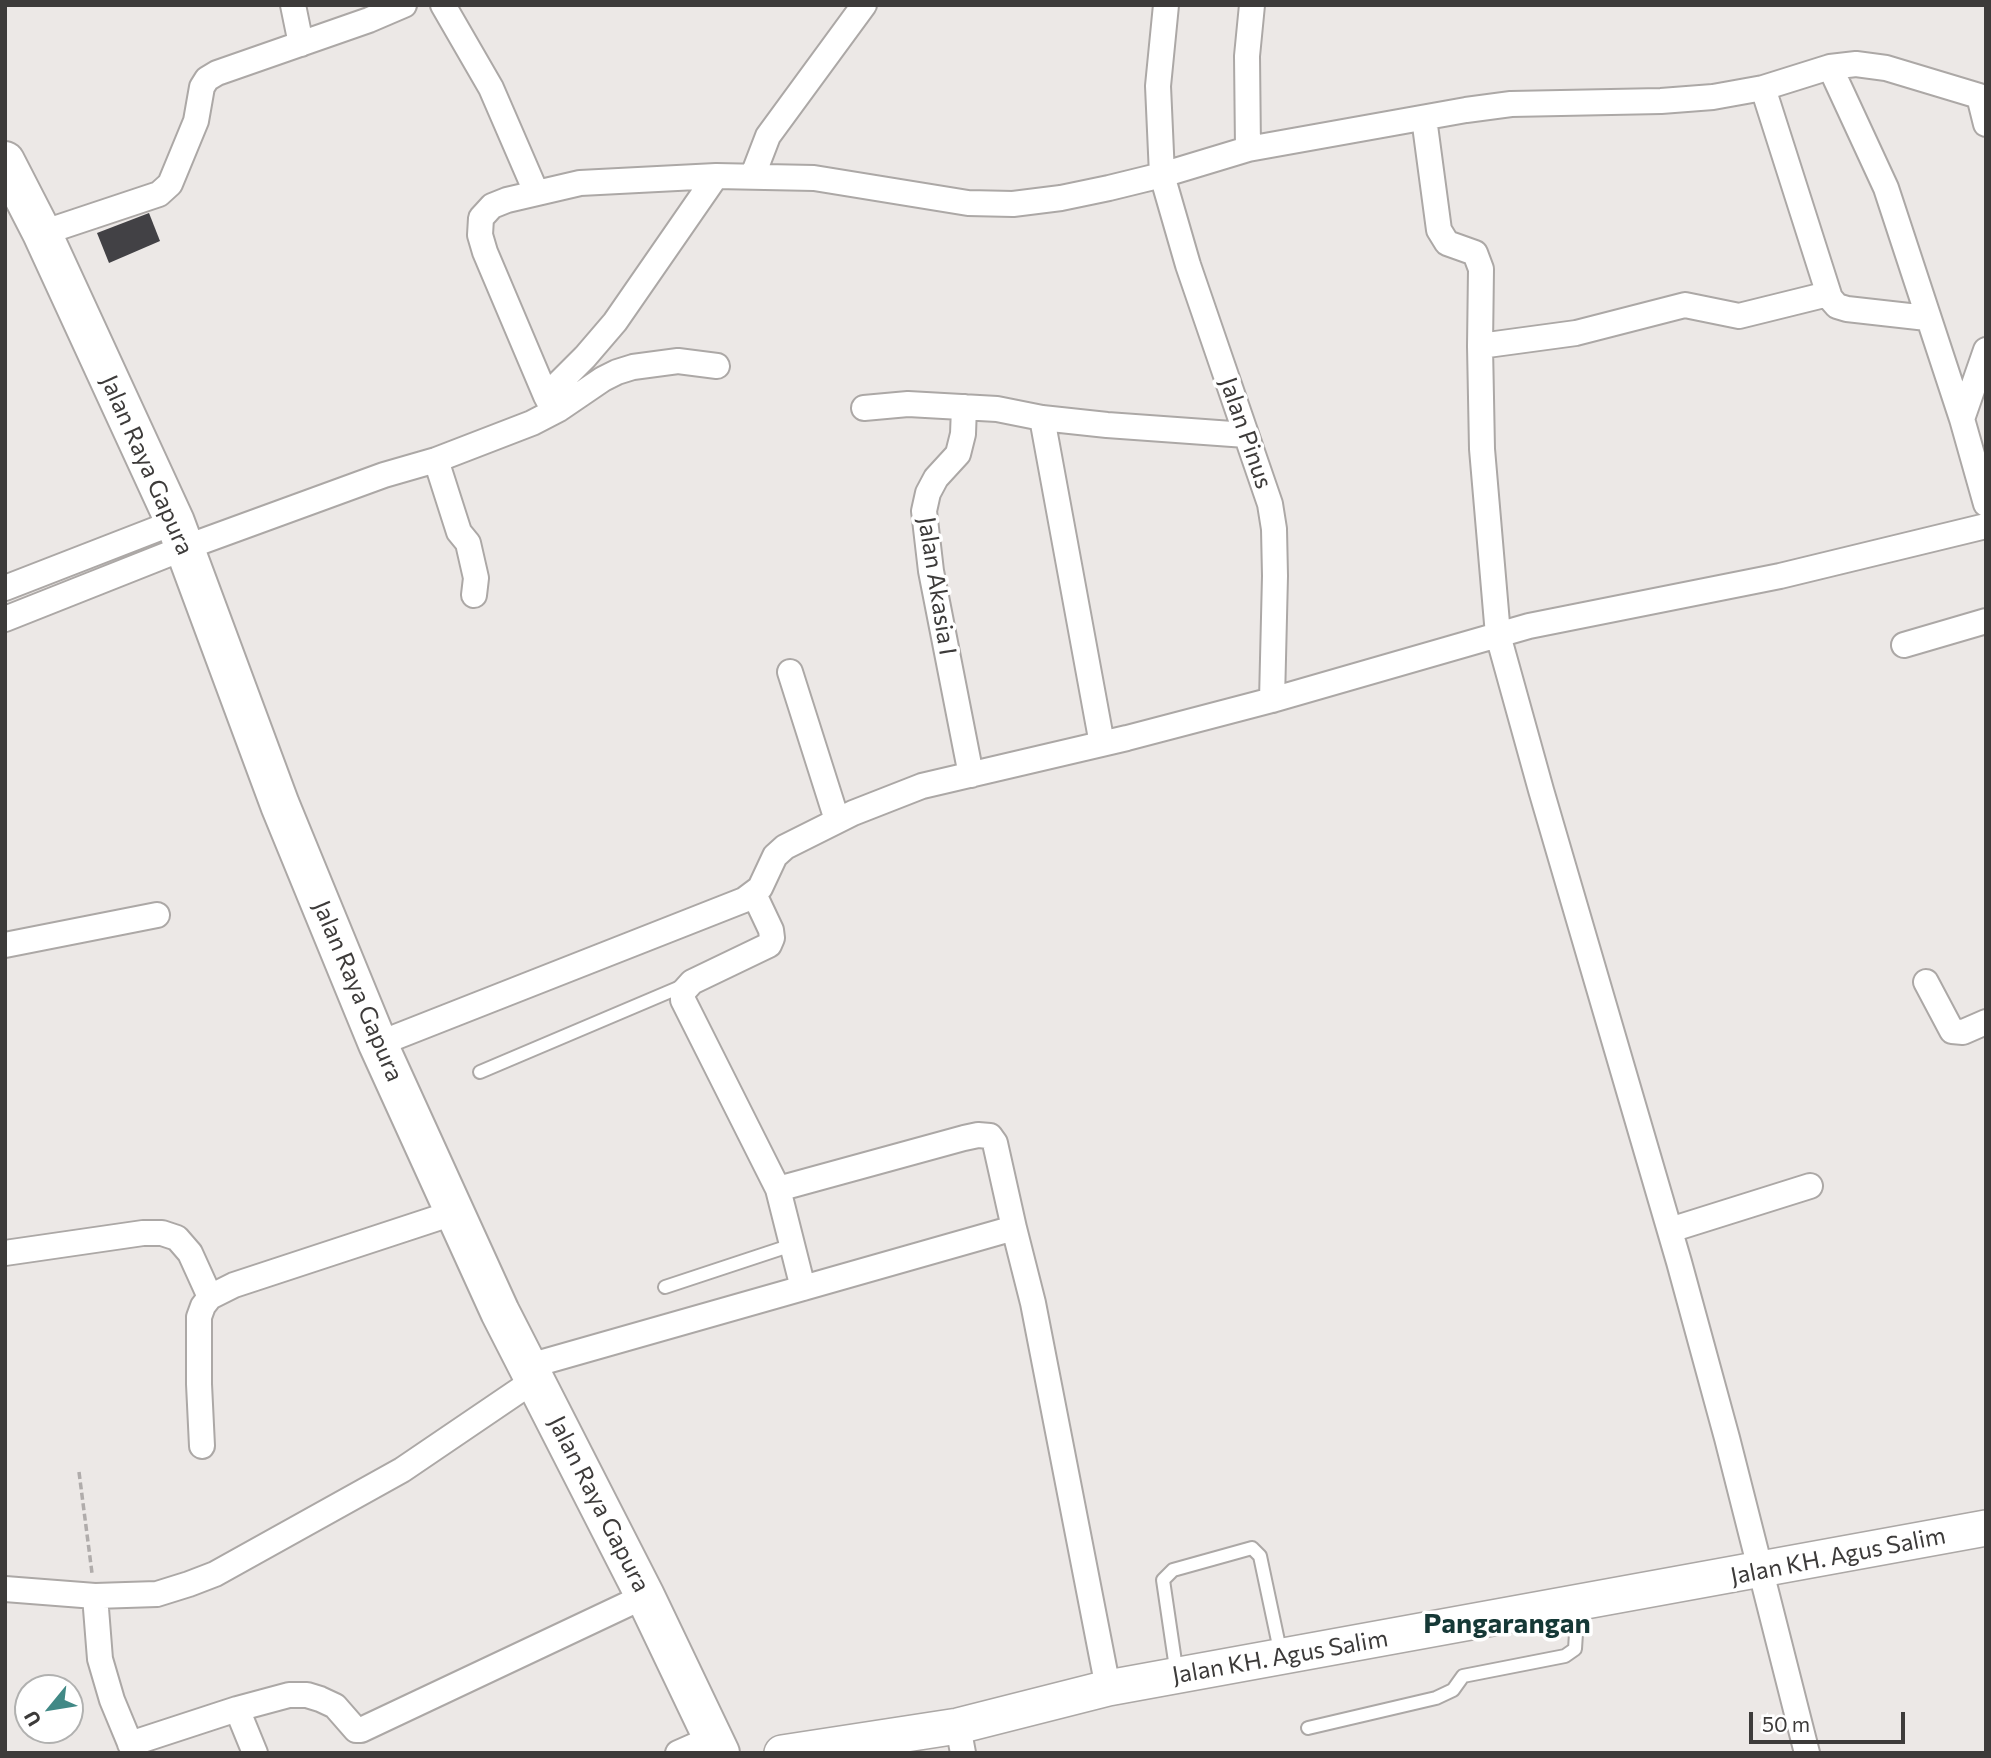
<!DOCTYPE html>
<html>
<head>
<meta charset="utf-8">
<style>
  body { margin:0 }
  #map { position:relative; width:1991px; height:1758px; overflow:hidden; background:#ece8e6; font-family:Commissioner,sans-serif }
  canvas { display:block }
  .frame { position:absolute; inset:0; border:7px solid #3d3b3a; pointer-events:none }
  .north { position:absolute; left:14px; top:1674px; width:70px; height:70px; box-sizing:border-box; background:#fff; border:2px solid #b1b1b0; border-radius:50%; rotate:240deg; font-size:19px; font-weight:700; line-height:28px; text-align:center; color:#3d3b3a }
  .north::after { content:''; display:block; margin:auto; width:24px; height:32px; background:#418986; clip-path:polygon(50% 0,100% 100%,50% 72%,0 100%) }
  .scale { position:absolute; left:1749px; top:1712px; width:156px; height:32px; box-sizing:border-box; border:4px solid #3d3b3a; border-top:0; padding-left:9px; font-size:21px; line-height:24px; white-space:nowrap; color:#3d3b3a; -webkit-text-stroke:5px #fff; paint-order:stroke }
</style>
</head>
<body>
<div id="map">
<canvas width="1991" height="1758"></canvas>
<div class="frame"></div>
<div class="north">U</div>
<div class="scale">50 m</div>
</div>
<script>
const g = document.querySelector('canvas').getContext('2d');
g.lineJoin = 'round';
function fillPath(path, color) {
  g.fillStyle = color;
  g.fill(path, 'evenodd');
}
function poly(rows) {
  const path = new Path2D();
  for (const r of rows) {
    path.moveTo(r[0], r[1]);
    for (let i = 2; i < r.length; i += 2) path.lineTo(r[i], r[i + 1]);
  }
  return path;
}
function trace(path, color, width, dash) {
  g.strokeStyle = color;
  g.lineWidth = width;
  g.lineCap = dash ? 'butt' : 'round';
  g.setLineDash(dash || []);
  g.stroke(path);
}
function write(font, color, halo, rows, align = 'center') {
  g.font = font + ' Commissioner,sans-serif';
  g.lineWidth = 7;
  g.setLineDash([]);
  g.textBaseline = 'middle';
  g.strokeStyle = halo;
  g.fillStyle = color;
  for (const [text, x, y, turn = 0] of rows) {
    g.save();
    g.translate(x, y);
    g.rotate((+turn || 0) * Math.PI / 180);
    g.textAlign = isNaN(turn) ? turn : align;
    if (halo) g.strokeText(text, 0, 0);
    g.fillText(text, 0, 0);
    g.restore();
  }
}
fillPath(poly([
  [149,213,160,241,109,263,97,233]
]), '#424145');
const lane = poly([
  [480,1072,685,985],
  [665,1287,792,1245],
  [1177,1675,1163,1580,1173,1570,1252,1548,1260,1556,1281,1655],
  [1308,1728,1436,1698,1453,1690,1463,1676,1565,1656,1575,1649,1576,1633,1572,1605]
]);
const street = poly([
  [293,5,301,44],
  [443,5,491,88,536,192],
  [1166,5,1158,86,1162,175,1188,265,1270,504,1274,529,1275,576,1272,700],
  [1830,67,1886,188,1962,419,1986,504],
  [1763,88,1830,298,1837,306,1847,309,1927,318],
  [1424,118,1439,230,1447,243,1475,253,1481,269,1480,346,1482,449,1498,635,1541,790,1679,1262,1727,1438,1807,1753],
  [1248,149,1247,56,1252,5],
  [753,175,768,136,864,5],
  [42,233,159,194,170,184,196,121,202,87,207,79,217,73,369,20,404,5],
  [1480,346,1576,333,1685,305,1739,316,1828,294],
  [546,396,585,357,615,322,716,176],
  [964,407,963,434,958,454,936,478,928,493,924,511,931,571,971,775],
  [864,408,908,404,997,409,1042,418,1107,425,1246,435],
  [554,411,546,396,485,252,480,235,481,218,492,206,507,200,580,183,716,176,814,178,968,203,1013,204,1061,198,1109,188,1162,175,1248,149,1466,110,1511,104,1661,101,1713,97,1763,88,1830,67,1856,64,1886,68,1979,96,1986,124],
  [1042,418,1102,744],
  [1962,419,1986,350],
  [436,460,459,532,468,543,476,578,474,595],
  [5,588,175,522],
  [5,619,184,548,384,475,436,460,532,423,559,409,603,379,617,372,633,367,678,361,717,366],
  [1904,645,1986,621],
  [790,672,837,820],
  [754,894,771,930,772,938,769,945,692,982,683,992,683,1000,778,1189,964,1138,978,1135,990,1136,995,1143,1014,1228],
  [5,945,157,915],
  [1926,982,1952,1031,1963,1032,1986,1022],
  [378,1044,744,900,760,888,775,856,785,847,853,813,922,786,1127,738,1272,700,1529,626,1780,576,1986,526],
  [778,1189,803,1288],
  [1670,1230,1810,1186],
  [5,1253,143,1233,162,1233,177,1238,190,1253,210,1297],
  [529,1366,1014,1228,1033,1303,1108,1688],
  [202,1446,199,1384,199,1317,203,1306,210,1297,234,1285,456,1212],
  [5,1589,95,1596,157,1594,189,1584,215,1574,402,1470,536,1379],
  [95,1596,100,1659,112,1700,134,1753],
  [237,1709,255,1753],
  [958,1726,963,1753],
  [130,1744,237,1709,289,1695,307,1695,320,1699,335,1706,356,1730,361,1730,645,1596],
  [678,1753,712,1738]
]);
const secondary = poly([
  [782,1753,958,1726,1108,1688,1986,1528]
]);
const primary = poly([
  [5,161,42,233,175,522,280,805,378,1044,500,1312,645,1596,720,1753]
]);
trace(lane, '#aca8a6', 16);
trace(street, '#aca8a6', 28);
trace(secondary, '#aca8a6', 38);
trace(primary, '#aca8a6', 42);
trace(poly([
  [79,1472,92,1573]
]), '#b0acab', 3.5, [7, 3.5]);
trace(lane, '#fff', 12);
trace(street, '#fff', 24);
trace(secondary, '#fff', 35);
trace(primary, '#fff', 38);
write('24px', '#3d3b3a', '#fff', [
  ["Jalan Pinus",1246,433,71],
  ["Jalan Raya Gapura",147,465,66],
  ["Jalan Akasia I",937,586,81],
  ["Jalan Raya Gapura",358,991,67],
  ["Jalan Raya Gapura",599,1504,63],
  ["Jalan KH. Agus Salim",1838,1556,-11],
  ["Jalan KH. Agus Salim",1280,1657,-10]
]);
write('bold 28px', '#153836', '#fff', [
  ["Pangarangan",1507,1624]
]);
</script>
</body>
</html>
